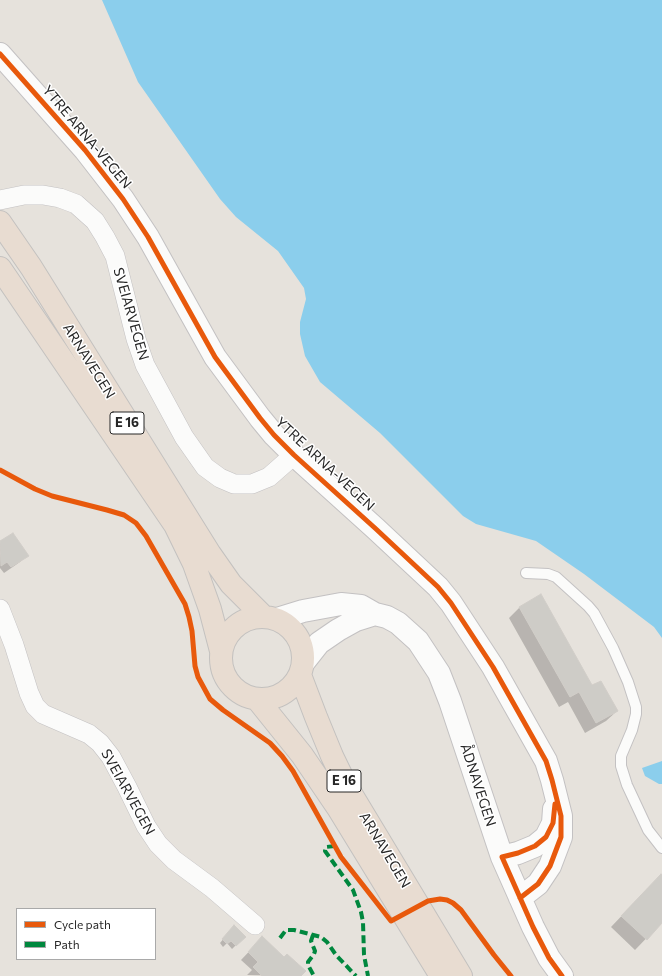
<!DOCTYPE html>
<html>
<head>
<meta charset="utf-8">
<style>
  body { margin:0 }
  #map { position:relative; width:662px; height:976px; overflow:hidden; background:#e6e2dc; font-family:Commissioner,sans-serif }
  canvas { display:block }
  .legend { position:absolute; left:16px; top:908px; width:140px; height:52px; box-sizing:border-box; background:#fff; border:1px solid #a9a9a9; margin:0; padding:5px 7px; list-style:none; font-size:12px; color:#272727 }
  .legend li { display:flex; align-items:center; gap:8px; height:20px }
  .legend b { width:20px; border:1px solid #a9a9a9 }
</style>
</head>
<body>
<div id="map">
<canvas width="662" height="976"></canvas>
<ul class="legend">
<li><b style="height:5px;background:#e8590c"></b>Cycle path</li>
<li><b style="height:5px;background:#00873e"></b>Path</li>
</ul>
</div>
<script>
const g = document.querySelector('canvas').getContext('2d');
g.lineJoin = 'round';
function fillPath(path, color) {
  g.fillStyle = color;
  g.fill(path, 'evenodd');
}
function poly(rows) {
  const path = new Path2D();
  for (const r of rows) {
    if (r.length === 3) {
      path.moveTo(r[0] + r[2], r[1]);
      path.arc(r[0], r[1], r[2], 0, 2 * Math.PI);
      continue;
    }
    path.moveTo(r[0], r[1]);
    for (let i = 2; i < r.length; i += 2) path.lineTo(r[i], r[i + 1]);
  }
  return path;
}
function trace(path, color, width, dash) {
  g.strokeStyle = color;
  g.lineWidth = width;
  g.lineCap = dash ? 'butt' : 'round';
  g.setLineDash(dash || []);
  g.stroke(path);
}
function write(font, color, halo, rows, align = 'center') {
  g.font = font + ' Commissioner,sans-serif';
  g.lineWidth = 3;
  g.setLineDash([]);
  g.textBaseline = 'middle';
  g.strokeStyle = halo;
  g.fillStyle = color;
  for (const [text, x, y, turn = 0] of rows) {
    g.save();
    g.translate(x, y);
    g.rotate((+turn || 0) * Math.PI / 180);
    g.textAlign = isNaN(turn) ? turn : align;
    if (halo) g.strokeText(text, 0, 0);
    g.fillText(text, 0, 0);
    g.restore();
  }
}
fillPath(poly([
  [102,0,662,0,662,638,654,627,584,574,536,541,476,524,463,516,380,433,320,382,305,356,300,334,300,322,306,299,304,288,278,251,236,217,220,199,138,82],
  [662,761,662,784,659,784,645,776,642,768]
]), '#8bceec');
fillPath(poly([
  [13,534,27,555,20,562,4,573,0,568,0,543],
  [520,607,592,686,617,711,606,721,585,733,568,702,559,707,509,618],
  [662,877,662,922,635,950,611,927,650,886],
  [231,930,244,937,232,949,227,943,223,947,220,943],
  [262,938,300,976,247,975,252,970,241,960]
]), '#0003');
const building = poly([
  [13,533,29,556,11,567,7,562,1,566,0,541,13,533],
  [541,594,592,685,601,681,618,711,596,723,579,692,570,697,519,607,541,594],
  [661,874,662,875,662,923,647,940,621,916,661,874],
  [234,925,246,937,236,946,231,941,227,944,222,939,234,925],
  [262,936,284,957,287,954,306,971,301,976,262,976,253,967,258,962,248,952,262,936]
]);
fillPath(building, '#ceccc7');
trace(building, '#d1cdc8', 1);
const lane = poly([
  [526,573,548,574,556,577,588,606,594,613,613,648,628,682,636,707,636,714,632,730,621,756,621,766,627,785,648,830,662,848]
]);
const street = poly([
  [0,200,24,195,43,195,60,198,76,204,95,221,105,237,115,256,136,339,145,365,184,437,205,467,220,478,234,484,252,484,269,477,294,455],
  [0,609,14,645,29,693,35,706,43,714,89,734,100,743,111,757,127,787,146,826,158,844,174,860,212,888,255,925]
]);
const secondary = poly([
  [0,54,85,150,123,199,148,237,215,357,260,418,274,435,294,455,376,529,438,587,451,603,493,667,546,761,552,780,561,816,561,837,550,866,538,884,520,898],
  [277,619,303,611,341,604,361,606,375,614,387,617,398,623,418,641,439,673,450,701,502,857,533,927,549,958,562,976],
  [304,662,319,643,338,630,356,620,375,614],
  [502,857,518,853,535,846,546,837,553,823,554,809]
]);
const highway = poly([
  [0,222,31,267,210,554,231,584,263,616],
  [0,268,175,525,194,564,210,609,221,651],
  [262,658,41],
  [300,675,316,717,332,756,347,787,461,976],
  [257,699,302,755,338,808,441,976]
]);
trace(lane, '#c3c1c2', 12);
trace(street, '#c3c1c2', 20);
trace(secondary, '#c3c1c2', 24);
trace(highway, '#c3c1bf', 24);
trace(lane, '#fbfbfa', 10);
trace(street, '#fbfbfa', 19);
trace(secondary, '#fbfbfa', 22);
trace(highway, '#e8dcd1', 22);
trace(poly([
  [335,846,326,847,325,851,353,890,361,912,363,922,364,955,368,976],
  [313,935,311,941,315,951,314,954,308,962,308,965,314,976],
  [280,938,286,930,294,930,321,937,327,942,336,955,356,976]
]), '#00873e', 4, [8, 4]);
trace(poly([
  [0,54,85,150,123,199,148,237,215,357,260,418,274,435,294,455,376,529,438,587,451,603,493,667,546,761,552,780,561,816,561,837,550,866,538,884,520,898],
  [0,470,35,489,52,496,107,510,124,515,136,523,146,536,185,604,189,617,192,631,195,666,198,677,210,699,223,710,270,743,282,756,293,771,341,857,391,921,428,901,440,899,447,900,453,903,461,910,494,955,511,976],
  [555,804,553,823,546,837,535,846,518,853,502,857,533,927,549,958,562,976]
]), '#e8590c', 5);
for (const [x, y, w] of [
  [127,423,34],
  [344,781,34]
]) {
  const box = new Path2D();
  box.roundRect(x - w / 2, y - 11, w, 22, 3);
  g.fillStyle = '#fff';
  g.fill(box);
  trace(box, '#272727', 1);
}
write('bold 13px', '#272727', null, [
  ["E 16",127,423],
  ["E 16",344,781]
]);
write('14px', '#272727', '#fff', [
  ["YTRE ARNA-VEGEN",87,137,50],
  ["SVEIARVEGEN",131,314,74],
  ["ARNAVEGEN",89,361,58],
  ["YTRE ARNA-VEGEN",325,464,43],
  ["ÅDNAVEGEN",478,785,72],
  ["SVEIARVEGEN",128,792,61],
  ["ARNAVEGEN",385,850,59]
]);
</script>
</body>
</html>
